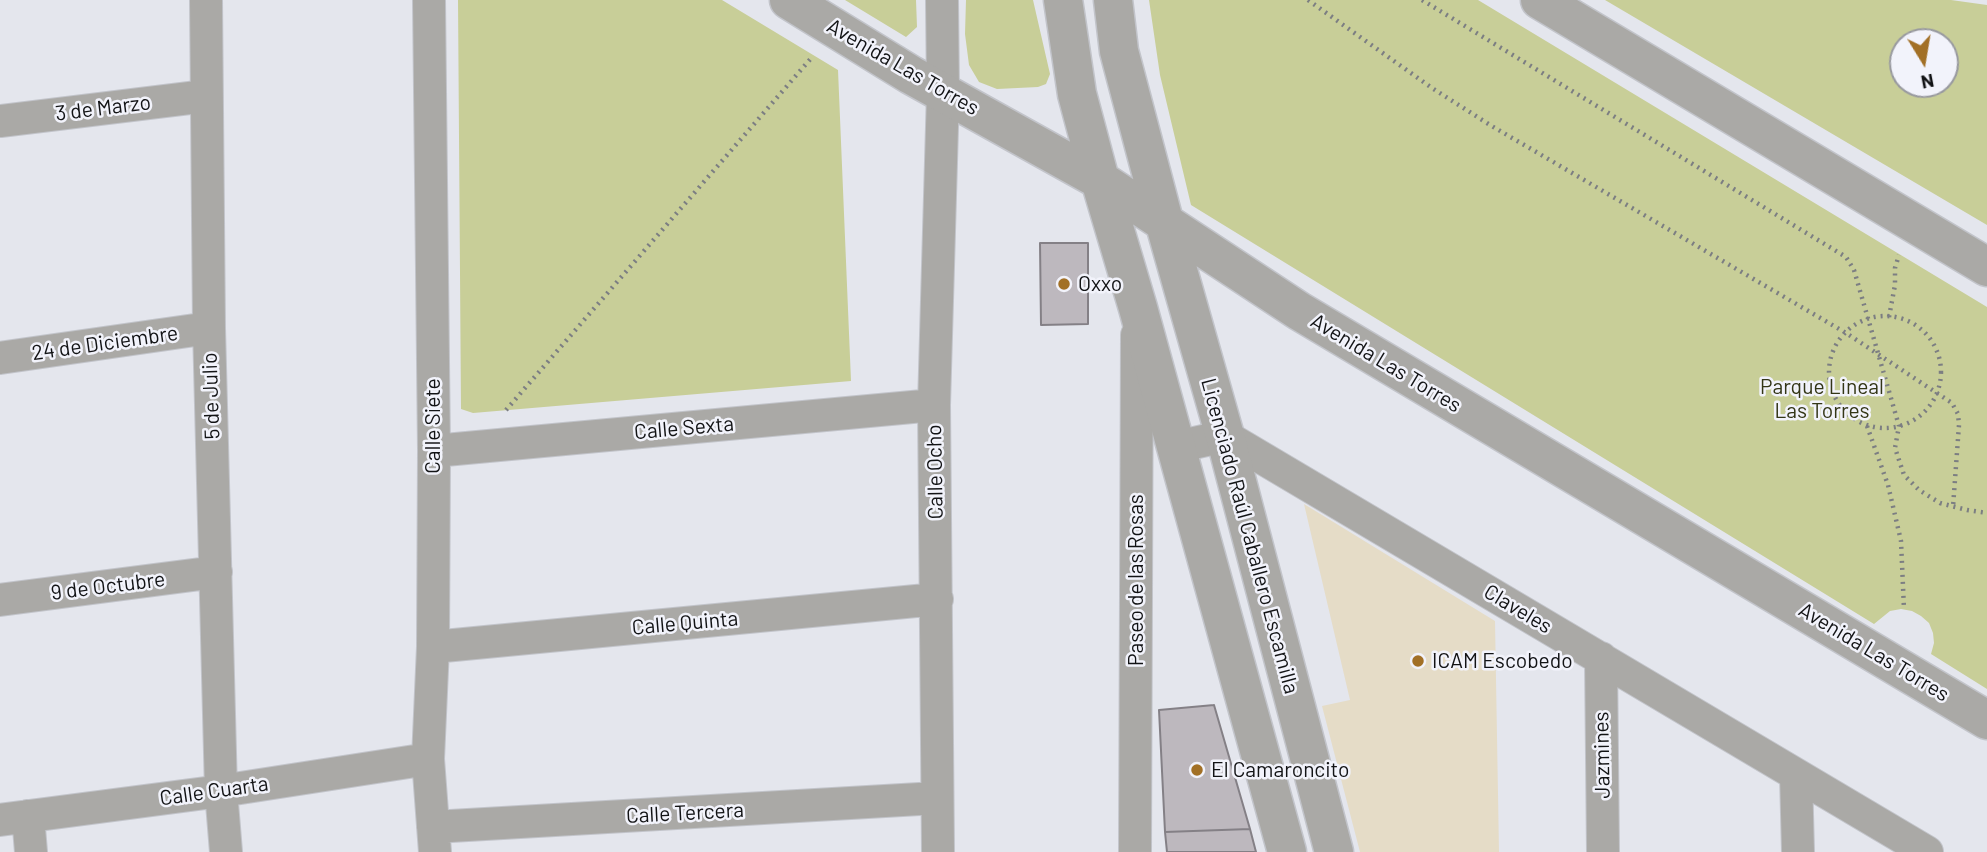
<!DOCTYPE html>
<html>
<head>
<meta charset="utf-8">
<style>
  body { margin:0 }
  #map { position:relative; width:1987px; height:852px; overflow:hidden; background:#e4e6ed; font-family:Barlow,sans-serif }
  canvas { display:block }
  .north { position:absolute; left:1889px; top:28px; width:70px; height:70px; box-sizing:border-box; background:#f2f3fb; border:2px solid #98999f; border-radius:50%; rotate:169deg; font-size:19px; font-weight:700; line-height:28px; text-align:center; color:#121315 }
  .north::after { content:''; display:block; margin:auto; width:24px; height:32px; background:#a27026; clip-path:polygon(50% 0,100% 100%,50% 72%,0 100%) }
</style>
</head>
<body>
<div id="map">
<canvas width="1987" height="852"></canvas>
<div class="north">N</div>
</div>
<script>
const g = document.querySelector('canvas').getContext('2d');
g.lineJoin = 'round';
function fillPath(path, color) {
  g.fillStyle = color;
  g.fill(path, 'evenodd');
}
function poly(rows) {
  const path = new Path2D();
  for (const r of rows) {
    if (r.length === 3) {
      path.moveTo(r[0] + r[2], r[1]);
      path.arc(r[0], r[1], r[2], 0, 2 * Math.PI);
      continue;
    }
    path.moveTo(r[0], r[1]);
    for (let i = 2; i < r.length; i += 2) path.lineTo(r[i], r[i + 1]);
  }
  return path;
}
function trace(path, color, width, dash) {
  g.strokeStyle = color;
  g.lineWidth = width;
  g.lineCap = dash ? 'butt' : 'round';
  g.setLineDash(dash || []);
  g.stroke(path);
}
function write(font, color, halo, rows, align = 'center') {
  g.font = font + ' Barlow,sans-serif';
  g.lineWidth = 5;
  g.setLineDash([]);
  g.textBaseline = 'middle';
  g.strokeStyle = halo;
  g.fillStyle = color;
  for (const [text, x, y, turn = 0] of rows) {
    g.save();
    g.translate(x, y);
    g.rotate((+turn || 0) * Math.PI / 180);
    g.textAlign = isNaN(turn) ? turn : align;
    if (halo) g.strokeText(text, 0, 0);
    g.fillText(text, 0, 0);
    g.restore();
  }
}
fillPath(poly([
  [1304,504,1495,621,1499,852,1360,852,1322,706,1350,700]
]), '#e5dcc7');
fillPath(poly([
  [458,0,722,0,838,70,851,381,473,413,461,409],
  [845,0,916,0,917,27,906,37],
  [966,0,1033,0,1050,74,1046,84,1038,87,997,89,979,82,969,65,965,34],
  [1149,0,1478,0,1987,307,1987,689,1931,654,1934,643,1933,633,1929,623,1921,616,1912,611,1901,609,1890,611,1874,624,1191,205,1160,75],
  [1605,0,1951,0,1987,5,1987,225],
  [1903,42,1945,42,1945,84,1903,84]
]), '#c8ce98');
const building = poly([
  [1040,243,1088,243,1088,324,1041,325,1040,243],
  [1214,705,1250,829,1165,832,1159,710,1214,705],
  [1250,829,1256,852,1167,852,1165,832,1250,829]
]);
fillPath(building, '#bdb8be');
trace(building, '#848086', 2);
const minor = poly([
  [206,0,209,328,221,791,226,852],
  [429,0,434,451,433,647,428,759,435,852],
  [0,121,206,96],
  [0,358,209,328],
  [1176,447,1225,436,1927,852],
  [434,451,934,405],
  [0,600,216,572],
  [433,647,937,599],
  [1601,658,1603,852],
  [1796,775,1798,852],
  [28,816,31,852],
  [0,820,221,791,428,759],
  [433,827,937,798],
  [938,852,934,405,943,92,942,0],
  [1135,852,1137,335]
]);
const tertiary = poly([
  [789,0,911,75,1100,180,1299,311,1987,720],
  [1063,0,1077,94,1100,180,1138,308,1287,852],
  [1113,0,1119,51,1164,221,1225,436,1334,852],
  [1540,0,1987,267]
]);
trace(minor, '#c2c4ca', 34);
trace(tertiary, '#c2c4ca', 41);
trace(poly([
  [1308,0,1432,88,1490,125,1846,333,1952,403,1958,414,1959,425,1953,507],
  [1422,0,1846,257,1854,270,1899,426,1895,448,1904,475,1919,490,1940,503,1967,510,1987,513],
  [1885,372,56],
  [1889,317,1895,285,1895,268,1899,255],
  [506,410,813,56],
  [1867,426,1888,485,1901,541,1904,609]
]), '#7c7e82', 4.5, [2, 5]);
trace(minor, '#aaa9a6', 32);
trace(tertiary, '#aaa9a6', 38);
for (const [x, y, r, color] of [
  [1064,284,7,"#a27026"],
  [1418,661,7,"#a27026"],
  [1197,770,7,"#a27026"]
]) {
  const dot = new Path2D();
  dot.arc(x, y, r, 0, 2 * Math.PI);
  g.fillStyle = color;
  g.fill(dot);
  trace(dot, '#f2f3fb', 2.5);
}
write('21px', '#121315', '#f2f3fb', [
  ["Avenida Las Torres",903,67,30],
  ["3 de Marzo",103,108,-7],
  ["24 de Diciembre",105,343,-8],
  ["Avenida Las Torres",1386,363,31],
  ["5 de Julio",211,396,-92],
  ["Calle Siete",433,426,-90],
  ["Calle Sexta",684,428,-5],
  ["Calle Ocho",935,472,-91],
  ["Licenciado Raúl Caballero Escamilla",1250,536,75],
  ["Paseo de las Rosas",1136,580,-90],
  ["9 de Octubre",108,586,-7],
  ["Claveles",1518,609,31],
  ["Calle Quinta",685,623,-5],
  ["Avenida Las Torres",1874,652,31],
  ["Jazmines",1602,755,-91],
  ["Calle Cuarta",214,791,-8],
  ["Calle Tercera",685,813,-3]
]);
write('21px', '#121315', '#f2f3fb', [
  ["Oxxo",1078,284],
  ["ICAM Escobedo",1432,661],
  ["El Camaroncito",1211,770]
], 'left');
write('21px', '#333616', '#f2f3fb', [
  ["Parque Lineal",1822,387],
  ["Las Torres",1822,411]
]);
</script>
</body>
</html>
